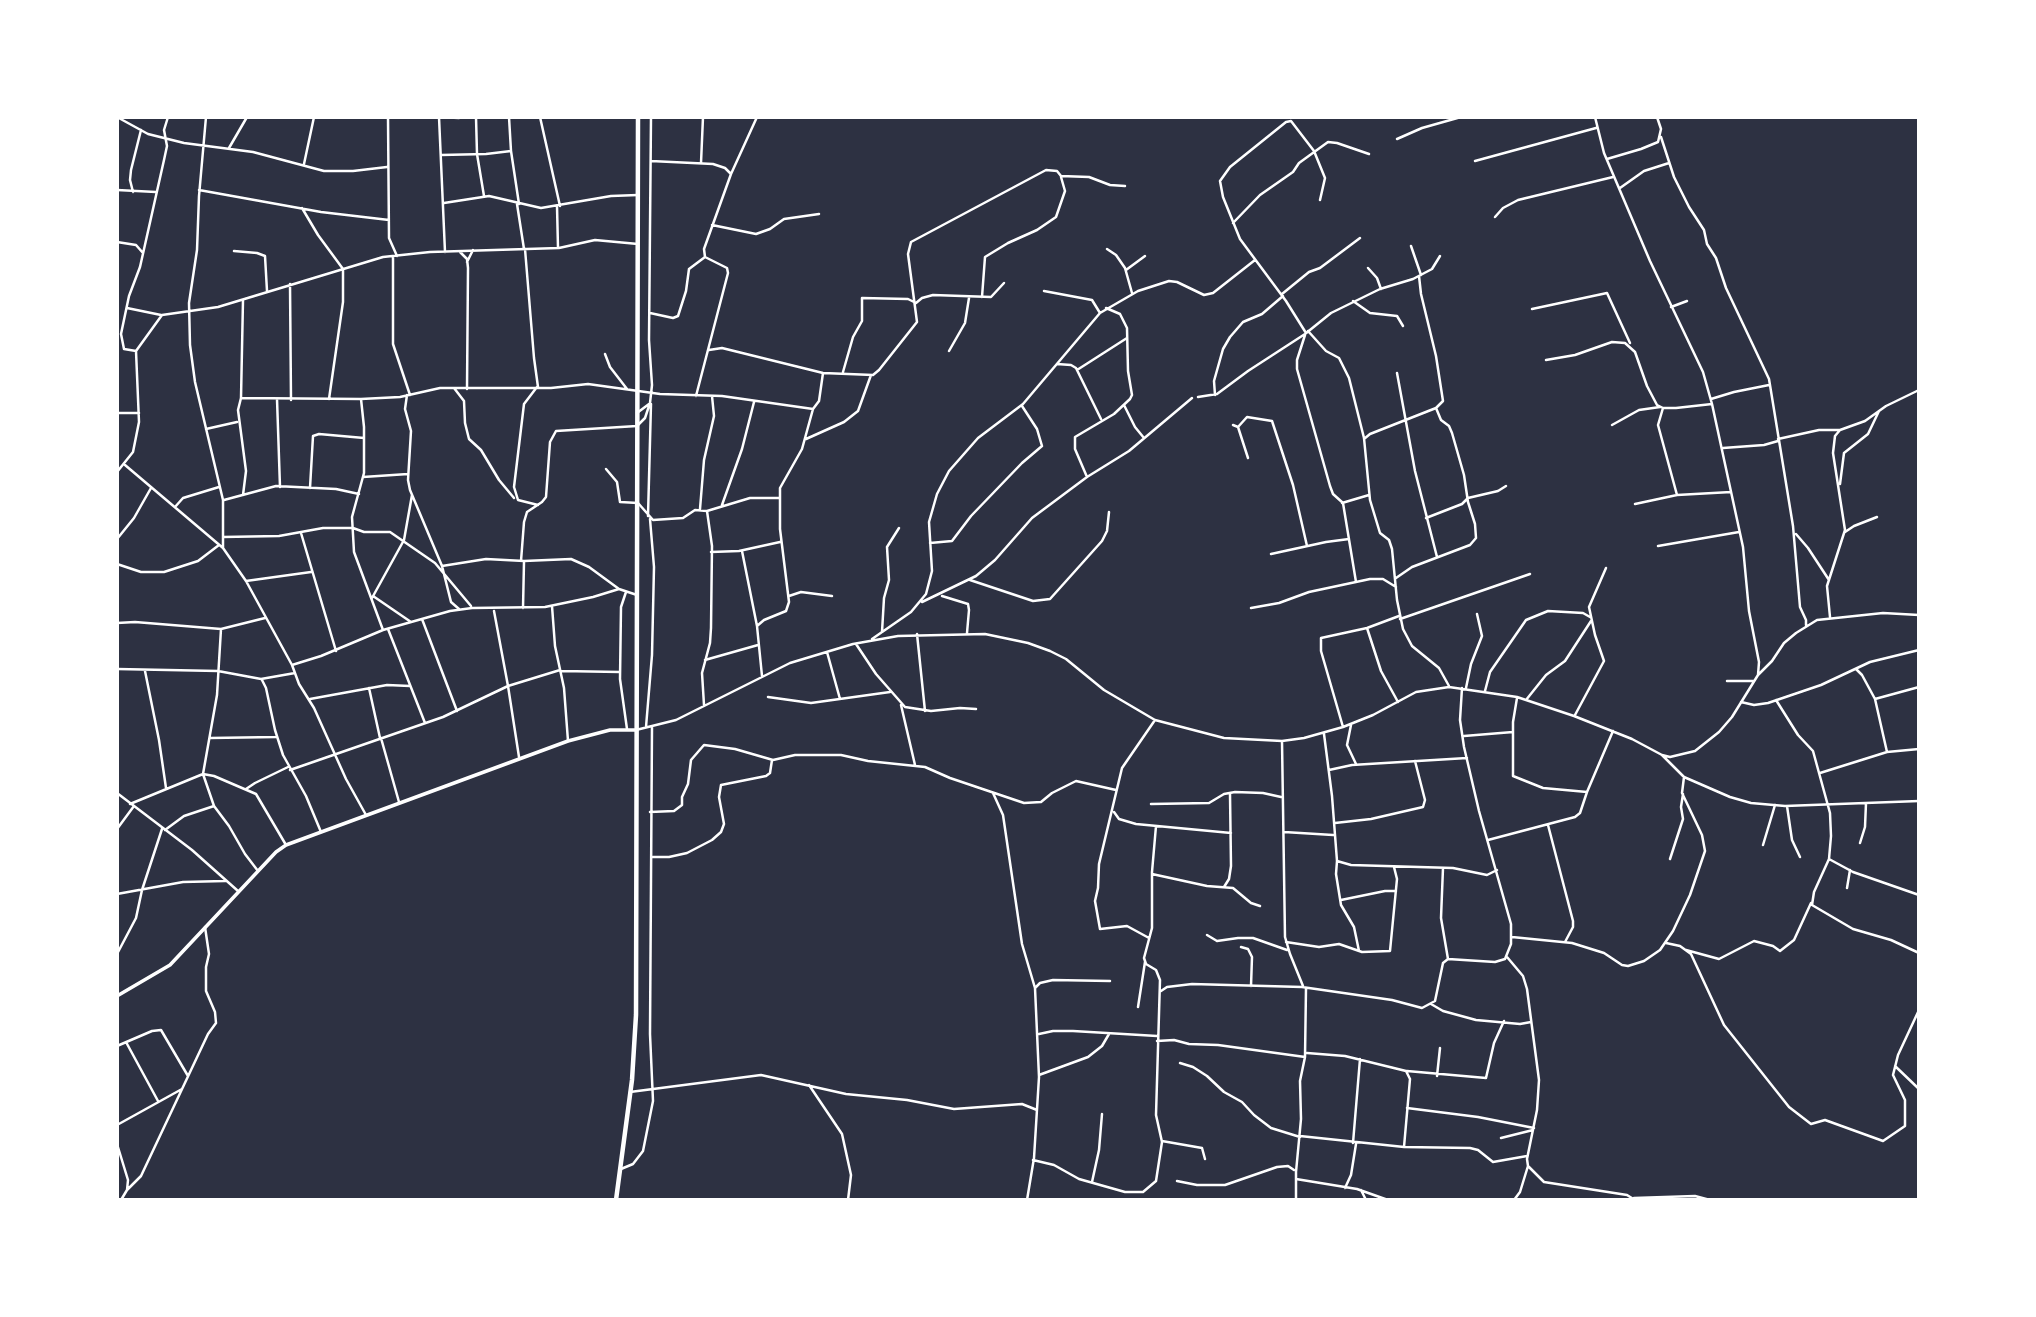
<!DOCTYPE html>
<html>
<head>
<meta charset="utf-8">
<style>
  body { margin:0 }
  #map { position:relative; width:2036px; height:1317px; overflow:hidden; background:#2d3142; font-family:"Sofia Sans Condensed",sans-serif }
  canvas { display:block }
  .frame { position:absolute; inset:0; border:119px solid #fff; pointer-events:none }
</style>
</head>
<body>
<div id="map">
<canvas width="2036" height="1317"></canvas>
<div class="frame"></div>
</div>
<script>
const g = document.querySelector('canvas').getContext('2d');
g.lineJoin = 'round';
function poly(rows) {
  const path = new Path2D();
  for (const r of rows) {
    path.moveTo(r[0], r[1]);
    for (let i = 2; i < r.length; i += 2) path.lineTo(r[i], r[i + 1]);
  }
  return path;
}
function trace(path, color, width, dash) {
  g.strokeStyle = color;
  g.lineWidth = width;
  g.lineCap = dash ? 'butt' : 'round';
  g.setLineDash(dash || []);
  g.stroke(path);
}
trace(poly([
  [117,117,148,134,184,143,253,152,324,171,353,171,387,167],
  [206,117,199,196,197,250,189,303,190,345,195,382,223,500,223,548,246,581,292,665,299,684,314,708,346,779,366,815],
  [388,117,389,238,397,256],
  [439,117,445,252],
  [439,117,459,118],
  [476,117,477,154,484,196],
  [509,117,511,151,519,204],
  [540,117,560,206],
  [1595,117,1604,153,1650,261,1703,372,1712,404,1743,547,1749,611,1759,662,1758,675,1732,717,1719,732,1695,751,1670,757,1662,755],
  [1661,137,1674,177,1689,207,1704,230,1707,244,1716,258,1726,288,1769,379,1793,526,1800,607,1806,620,1806,625],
  [1397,139,1422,128,1461,117],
  [229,148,247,117],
  [1314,151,1325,178,1320,200],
  [441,155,486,154,511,151],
  [1607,159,1641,149,1658,142,1661,129,1657,117],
  [651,161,713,164,725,168,731,174],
  [1475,161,1596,128],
  [701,163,703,117],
  [304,164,314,117],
  [1620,188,1644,171,1669,163],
  [117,190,156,192],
  [199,190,321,212,389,220],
  [133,192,130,180,131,170,141,130],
  [444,203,489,196,541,208,611,196,638,195],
  [517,204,524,249],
  [557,206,558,248],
  [302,208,318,235,343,269,343,302,329,399],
  [1495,217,1503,208,1518,200,1613,177],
  [1233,223,1260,195,1293,172,1299,163,1328,142,1337,143,1369,154],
  [712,225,756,234,770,229,784,219,819,214],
  [117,242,136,245,143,253],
  [1411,246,1421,275],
  [525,249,534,358,538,387],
  [1107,249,1116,255,1125,268,1132,293],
  [234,251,257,253,265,256,267,291],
  [460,252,467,259,468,268,467,389],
  [393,257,393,344,410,395],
  [467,262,473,250],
  [1368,268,1377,278,1381,289],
  [1126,270,1145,256],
  [290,284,291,400],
  [1044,291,1092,300,1100,313],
  [1282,294,1309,272,1320,268,1360,238],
  [982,297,985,257,1008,243,1037,230,1056,217,1065,191,1061,177],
  [1353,301,1370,313,1397,316,1403,326],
  [1671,307,1687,301],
  [127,308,161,315],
  [1532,309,1607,293,1630,343],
  [650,313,673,318,678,316,686,291,689,269,705,257],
  [1308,331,1326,351,1339,358,1349,378,1364,438,1370,500,1380,533,1389,540,1392,549,1397,600,1403,629,1412,646,1439,668,1449,686],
  [1306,333,1286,301,1240,239,1223,197,1220,181,1230,167,1286,122,1291,121,1314,151],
  [1305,335,1297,360,1297,369,1330,486,1333,494,1343,503,1356,582],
  [709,350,722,348,823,373,873,375,879,370,917,322,908,254,911,242,1046,170,1057,171,1061,176,1089,177,1110,185,1125,186],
  [136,351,124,349,121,334,129,296,140,267,164,160,167,146,164,130,168,117],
  [949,351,965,323,969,298],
  [605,354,610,367,627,389],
  [1546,360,1575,355,1612,342,1625,343,1635,352,1647,386,1657,405,1663,408,1676,408,1712,404],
  [1057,364,1071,365,1076,368,1101,419],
  [1077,370,1127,338],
  [843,372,853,337,862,321,862,298,908,299,916,303,922,298,933,295,991,297,1004,283],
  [1397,373,1415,471,1437,557],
  [537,387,524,404,514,487,518,500,538,505],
  [454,388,464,401,465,423,469,439,481,450,499,480,514,498],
  [407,395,405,409,411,431,408,480,410,490,442,566,451,602,459,609],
  [1215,395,1214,381,1223,349,1230,337,1243,322,1262,314,1283,296],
  [696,396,728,273,727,268,705,257,704,249,731,174,757,117],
  [1198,397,1217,394,1248,371,1305,334,1331,313,1380,289,1413,279,1432,269,1440,256],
  [241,398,361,399,400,397,440,388,551,388,588,384,660,394,722,396,813,409],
  [277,399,280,487],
  [361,399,364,427,364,473,352,517,354,552,383,630],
  [1711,399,1734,392,1769,385],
  [1124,405,1135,427,1144,438],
  [1663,408,1658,425,1677,495],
  [117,413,139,413],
  [637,413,649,404],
  [1233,425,1238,427,1247,417,1272,421,1293,485,1307,546],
  [1612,425,1639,410,1660,407],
  [1238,427,1248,458],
  [206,429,237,422],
  [806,439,844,422,858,411,871,375],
  [1364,439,1370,434,1436,408,1443,401,1436,356,1421,294,1419,276],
  [1778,439,1819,430,1840,430],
  [1723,448,1764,445,1778,441],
  [125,465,223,548],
  [606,469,617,482,620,502,638,503,653,520,683,518,695,510,707,511,750,498,779,498],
  [117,472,133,452,139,422,136,351,162,315,218,307,383,257,430,252,559,248,595,240,638,244],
  [363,477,408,474],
  [1087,477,1075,449,1075,437,1114,414,1130,399,1132,395,1128,371,1127,328,1120,314,1106,308],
  [1840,484,1844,453,1868,434,1879,411],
  [310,488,313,436,319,434,364,438],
  [243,495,246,471,238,410,241,398,243,300],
  [224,500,276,486,336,489,359,494],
  [1342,503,1369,495],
  [1635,504,1677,495,1731,492],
  [722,505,742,449,754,402],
  [175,507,183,498,219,487],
  [700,509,704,460,714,416,712,396],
  [648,516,651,404],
  [1426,518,1462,504,1468,498,1498,491,1506,486],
  [1845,532,1854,526,1877,517],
  [301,533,336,651],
  [1796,534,1808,548,1829,580],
  [223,537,279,536,323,528,353,528,364,532,390,532,435,563,471,606],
  [117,539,134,518,151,488],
  [930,543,952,541,971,516,1022,463,1042,446,1037,429,1022,406],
  [1658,546,1739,532],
  [742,551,757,626],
  [711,552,739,551,780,542],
  [1271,554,1326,542,1349,539],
  [521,561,524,522,527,512,542,502,546,497,550,442,556,431,637,426,645,418,650,403,652,385,649,340,651,117],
  [117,564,141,572,164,572,198,561,219,545],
  [442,566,486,559,524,561,571,559,589,567,619,589,637,595],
  [1396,578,1412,567,1470,545,1476,538,1475,524,1468,502,1464,475,1452,433,1449,426,1441,420,1436,408],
  [970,580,1033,601,1050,599,1102,541,1107,531,1109,512],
  [246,581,311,572],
  [626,592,621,607,620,679,627,729],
  [373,596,411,622],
  [789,596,801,592,832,596],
  [942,596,968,604,969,610,967,633],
  [372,598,404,540,412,495],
  [922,602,976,576,995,560,1032,518,1087,477,1129,451,1192,398],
  [552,606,555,646,564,688,568,741],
  [523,608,524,562],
  [1251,608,1279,603,1309,592,1370,579,1383,579,1396,587],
  [494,611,508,686],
  [1830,617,1827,586,1845,530,1833,453,1835,436,1840,430,1865,421,1886,406,1919,390],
  [422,619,457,711],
  [1400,619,1530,574],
  [117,623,135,622,221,629,265,618],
  [1367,628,1381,671,1398,702],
  [221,629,217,695,203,774,214,806,229,826,245,854,258,871],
  [388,629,425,723],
  [882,632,884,598,889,580,887,547,899,528],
  [917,634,925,711],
  [872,639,911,612,926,594,932,571,929,522,937,494,949,471,978,438,1023,404,1100,313,1138,291,1169,281,1177,282,1204,295,1213,293,1255,260],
  [856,644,876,674,905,707,931,711,960,708,976,709],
  [827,652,840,699],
  [705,660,758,645],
  [292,665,321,656,383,630,450,611,472,608,545,607,593,597,619,589],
  [117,669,218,671,261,679,295,673],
  [1856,669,1862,675,1875,699,1887,752],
  [145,671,159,740,166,788],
  [561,671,620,672],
  [1758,675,1772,661,1784,643,1796,633,1817,620,1883,613,1919,615],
  [762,676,757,626,764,620,786,611,789,602,780,529,780,488,802,449,813,409,819,401,823,373],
  [262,680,266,688,275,730,283,755,306,796,321,832],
  [1727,681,1754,681],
  [508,686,519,757],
  [369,688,380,738],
  [1466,688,1471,664,1482,636,1477,614],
  [1485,691,1490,672,1526,620,1548,611,1583,613,1590,617],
  [768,697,811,703,890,692],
  [1517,698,1513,722,1513,776,1543,788,1587,792],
  [310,699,387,685,410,686],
  [1875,699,1919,687],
  [1526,700,1546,675,1565,661,1591,621],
  [1776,700,1798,735,1813,751,1830,813,1831,836,1829,859,1814,892,1812,905,1853,929,1891,940,1919,953],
  [1741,702,1754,705,1768,703,1821,685,1870,662,1919,650],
  [704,705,702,673,710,643,711,628,712,546,707,511],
  [901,705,915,765],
  [1575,715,1604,661,1595,635,1589,607,1606,568],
  [1351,725,1347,745,1356,764],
  [646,727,652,655,654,567,650,519],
  [1343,727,1321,651,1321,638,1367,628,1399,616],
  [636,730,676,720,790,663,853,644,898,636,985,634,1028,643,1050,651,1066,659,1104,690,1155,720,1224,738,1282,741,1304,738,1343,727,1373,715,1416,692,1449,687,1517,697,1574,716,1632,739,1662,755,1684,777,1730,797,1751,803,1785,806,1919,801],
  [1324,734,1332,796,1337,861,1351,865,1453,868,1487,875,1497,870],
  [1464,736,1513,732],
  [210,738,276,737],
  [381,738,399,802],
  [1282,741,1285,937,1290,954,1303,986],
  [290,770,443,717,508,686,560,670],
  [1329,770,1352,765,1467,758],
  [1820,773,1887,752,1919,749],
  [246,789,255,783,288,767],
  [117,793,192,850,238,891],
  [993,793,1003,815,1022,944,1035,988,1039,1077,1034,1158,1027,1200],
  [130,804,203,774,214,776,256,794,286,845],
  [1151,804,1209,803,1224,794,1235,792,1263,793,1281,797],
  [1787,806,1792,840,1800,857],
  [650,812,674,811,682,805,682,797,688,784,691,760,704,745,735,749,773,760,795,755,841,755,868,761,925,767,950,778,1024,803,1041,802,1052,793,1076,781,1116,790],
  [1114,812,1119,819,1136,824,1231,833],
  [1335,823,1371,819,1423,807,1425,800,1415,761],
  [1548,825,1573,921,1573,927,1565,942],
  [117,829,134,806],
  [165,830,184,816,214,806],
  [1284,832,1333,835],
  [1488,840,1575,817,1580,813,1587,792,1613,731],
  [1860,843,1865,827,1866,803],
  [1763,845,1775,805],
  [653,857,669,857,687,853,712,840,721,832,724,824,719,797,721,785,766,776,770,773,772,760],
  [1670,859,1683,819,1681,807,1683,794],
  [1829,859,1853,872,1919,895],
  [1337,861,1336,874,1341,905,1354,927,1359,951],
  [1443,868,1441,918,1448,959],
  [1152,874,1207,886,1233,888,1251,903,1260,906],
  [1224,887,1229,879,1231,866,1230,794],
  [1847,888,1850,870],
  [117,894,183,882,225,881],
  [1341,900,1385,891,1396,891],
  [1207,935,1217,941,1238,938,1253,938,1287,950],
  [1512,937,1572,943,1604,953,1622,965,1628,966,1644,961,1660,950,1673,931,1690,895,1705,851,1702,835,1682,793,1684,777],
  [1149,938,1127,926,1100,929,1095,901,1098,888,1099,864,1122,768,1155,720],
  [1286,942,1319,947,1339,944,1362,952,1390,951,1397,879,1394,867],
  [1666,943,1680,946,1691,954,1724,1025,1789,1107,1811,1124,1825,1120,1883,1141,1905,1126,1905,1100,1893,1075,1898,1055,1919,1010],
  [1241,947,1248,949,1252,957,1251,986],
  [1686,950,1719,959,1754,941,1773,946,1780,951,1794,940,1811,903],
  [117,954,136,918,142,890,162,829],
  [1507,957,1523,976,1527,989,1539,1080,1537,1110,1527,1159,1528,1166,1520,1192,1514,1200],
  [1035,988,1040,983,1053,980,1110,981],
  [1161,991,1167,987,1192,984,1302,987,1392,1000,1422,1008,1435,1001,1443,963,1448,959,1495,962,1505,959,1511,944,1511,924,1479,811,1464,747,1460,720,1462,688],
  [1431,1004,1443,1011,1476,1020,1520,1024,1531,1022],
  [1138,1007,1145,962],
  [1039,1034,1053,1031,1073,1031,1157,1036],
  [1157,1041,1174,1040,1189,1044,1218,1045,1305,1057],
  [126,1042,158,1101],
  [117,1046,152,1031,161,1030,188,1076],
  [1307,1053,1345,1056,1406,1071,1410,1079,1404,1147],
  [1180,1063,1193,1067,1207,1076,1224,1092,1242,1102,1254,1115,1271,1128,1300,1137],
  [1895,1066,1919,1089],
  [1407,1071,1486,1078,1494,1043,1504,1021],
  [1039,1075,1088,1057,1102,1046,1109,1034],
  [1437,1076,1440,1048],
  [809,1085,842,1134,851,1175,848,1200],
  [630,1092,761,1075,846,1094,907,1100,954,1109,1022,1104,1037,1110],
  [1407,1108,1478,1117,1534,1128],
  [117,1125,182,1089],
  [1300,1136,1404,1147,1470,1148,1478,1150,1493,1162,1527,1156],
  [1501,1138,1533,1130],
  [1162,1141,1202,1148,1205,1159],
  [1353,1143,1360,1059],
  [117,1144,128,1180,127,1190,121,1200],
  [1033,1160,1054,1165,1079,1179,1125,1192,1143,1192,1156,1181,1162,1142,1156,1115,1160,980,1156,970,1146,964,1144,958,1152,928,1152,872,1156,826],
  [1528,1166,1544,1182,1627,1195,1635,1200],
  [621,1169,633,1164,643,1151,653,1101,650,1034,652,727],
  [1296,1179,1357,1189,1388,1200],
  [1177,1181,1197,1185,1225,1185,1277,1167,1288,1166,1294,1170],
  [1092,1182,1099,1150,1102,1114],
  [1345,1188,1351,1175,1356,1144],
  [127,1190,141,1176,208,1034,216,1023,215,1012,206,991,206,967,209,954,205,927],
  [1361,1190,1366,1200],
  [1634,1198,1695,1196,1710,1200],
  [1296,1200,1296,1172,1301,1119,1300,1081,1305,1057,1306,988]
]), '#fff', 2.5);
trace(poly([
  [117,996,170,965,276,852,286,845,568,741,610,730,636,730]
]), '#fff', 3.5);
trace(poly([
  [616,1200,632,1080,636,1015,638,117]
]), '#fff', 4.5);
</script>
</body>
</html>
